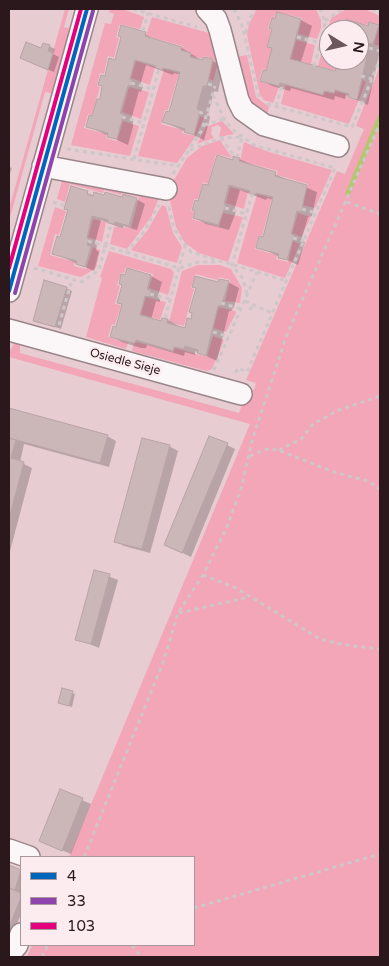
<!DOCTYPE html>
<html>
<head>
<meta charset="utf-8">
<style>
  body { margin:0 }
  #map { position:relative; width:389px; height:966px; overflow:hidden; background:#e7ccd1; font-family:"Varela Round",sans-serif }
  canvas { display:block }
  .frame { position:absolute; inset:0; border:10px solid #2a181c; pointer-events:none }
  .legend { position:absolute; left:20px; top:856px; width:175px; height:90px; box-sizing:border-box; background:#fcecef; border:1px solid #a8979b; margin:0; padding:6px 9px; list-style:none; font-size:15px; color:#2a181c }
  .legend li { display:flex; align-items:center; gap:10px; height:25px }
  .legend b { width:25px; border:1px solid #a8979b }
  .north { position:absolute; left:319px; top:20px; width:50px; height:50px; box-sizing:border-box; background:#fcecef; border:1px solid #a8979b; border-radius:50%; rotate:99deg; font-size:14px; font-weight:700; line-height:20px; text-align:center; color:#2a181c }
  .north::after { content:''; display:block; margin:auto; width:18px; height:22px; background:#6c575b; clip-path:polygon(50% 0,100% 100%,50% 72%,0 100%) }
</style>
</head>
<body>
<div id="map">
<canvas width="389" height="966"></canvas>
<div class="frame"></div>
<ul class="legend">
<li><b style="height:6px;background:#0065bd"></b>4</li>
<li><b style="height:6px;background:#8e44ad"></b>33</li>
<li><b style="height:6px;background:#e5007d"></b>103</li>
</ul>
<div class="north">N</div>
</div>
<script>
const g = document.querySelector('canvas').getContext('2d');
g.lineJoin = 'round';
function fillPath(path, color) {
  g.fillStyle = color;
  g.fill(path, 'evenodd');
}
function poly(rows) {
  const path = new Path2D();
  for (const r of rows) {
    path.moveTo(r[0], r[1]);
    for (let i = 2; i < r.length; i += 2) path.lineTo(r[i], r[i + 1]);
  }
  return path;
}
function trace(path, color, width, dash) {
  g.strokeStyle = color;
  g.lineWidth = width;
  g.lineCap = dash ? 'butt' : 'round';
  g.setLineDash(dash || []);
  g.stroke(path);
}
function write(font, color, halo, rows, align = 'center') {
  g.font = font + ' "Varela Round",sans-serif';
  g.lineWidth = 5;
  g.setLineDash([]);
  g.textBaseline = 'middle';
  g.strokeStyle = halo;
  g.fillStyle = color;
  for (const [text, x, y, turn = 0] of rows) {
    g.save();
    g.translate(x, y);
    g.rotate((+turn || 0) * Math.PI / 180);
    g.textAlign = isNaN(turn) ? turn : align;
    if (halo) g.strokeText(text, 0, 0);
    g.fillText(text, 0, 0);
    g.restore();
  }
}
fillPath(poly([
  [65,9,69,9,64,27,74,30,55,94,45,92,9,221,9,209],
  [110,9,123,9,144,17,140,29,120,24,116,37,119,38,114,58,108,56,104,74,100,73,97,86,100,87,92,115,88,114,84,128,106,134,106,138,117,141,123,121,139,126,130,156,71,145,105,23,111,24,114,14,109,12],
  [257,9,316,9,321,20,321,28,317,39,298,34,302,18,277,12,274,18,271,18,268,28,271,30,267,47,272,48,266,70,262,69,259,81,279,87,273,103,264,100,260,95,247,35,249,24],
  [347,9,365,9,380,16,380,46,374,44,379,25,369,22,368,25,345,19,342,30,329,30,329,60,337,60,334,71,318,66,331,18],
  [152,17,209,33,217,67,213,81,209,79,214,59,204,56,203,59,191,56,192,53,182,50,183,46,146,36],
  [296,40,315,45,311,64,291,59],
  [247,55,256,97,269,107,267,114,249,105,237,57],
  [136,61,155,67,150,85,131,78],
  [380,66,380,957,27,957,32,945,194,945,194,857,69,857,250,424,9,357,9,352,17,340,20,340,20,353,239,413,248,389,254,390,256,383,246,380,337,171,345,174,364,129,356,126],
  [164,69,179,73,168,110,165,110,161,124,183,130,182,133,194,136,200,116,204,118,196,136,177,163,138,156],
  [363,80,366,82,349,124,281,104,286,84,324,95,325,91,334,94,335,91,347,94,347,98,357,100],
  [129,87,149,92,141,119,122,112],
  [222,121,234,134,219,137,221,128,218,125,212,127,211,134,214,138,197,144,206,127],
  [220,140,232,158,216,154,208,184,203,182,198,199,194,199,191,211,194,212,192,219,219,227,223,213,243,217,228,262,199,253,185,243,176,227,170,200,171,185,187,158,202,146],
  [244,142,269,152,332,170,315,208,302,205,308,184,277,175,278,171,240,161],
  [63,177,161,193,151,217,127,249,110,244,114,227,131,228,139,197,122,192,121,195,104,190,103,193,70,184,65,202,57,199],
  [230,187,248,192,244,209,226,203],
  [257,194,272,198,262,236,259,235,255,249,277,255,276,259,288,262,293,241,300,244,285,278,237,263],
  [162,205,166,207,173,233,182,247,177,263,131,250,147,231],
  [55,207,66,211,59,235,55,234,50,255,75,262,74,266,86,269,93,247,100,250,96,268,81,277,38,266],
  [298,213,311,217,301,237,292,233],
  [93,219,106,222,102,242,88,237],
  [109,251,171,269,174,273,168,295,149,288,153,274,126,267,124,273,121,273,117,285,120,286,115,304,121,305,115,325,112,324,108,337,128,343,126,349,86,337,102,278,100,277],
  [198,265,220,265,231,269,242,288,240,303,225,301,230,280,219,277,218,280,195,274,191,288,194,289,184,326,169,322,182,271],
  [146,297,166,302,160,320,141,314],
  [219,307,235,311,236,313,226,332,213,328],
  [213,336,224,340,212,369,207,371,132,351,134,343,137,342,173,352,175,348,207,357]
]), '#f2a6b8');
fillPath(poly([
  [278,14,301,20,312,26,301,62,336,73,343,60,359,60,359,30,344,30,380,27,380,50,368,105,346,95,345,99,335,96,334,100,291,88,290,91,272,86,261,80,267,72,273,49,268,46],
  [145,34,156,41,182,48,201,60,204,62,205,58,213,61,223,67,218,92,214,91,208,115,210,117,209,122,204,140,164,122,170,113,181,75,174,73,173,75,146,65,140,86,143,87,141,92,139,91,131,120,133,121,133,127,128,145,87,126,101,101,105,77,116,61],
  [49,46,55,49,53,54,59,57,54,72,27,61],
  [239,159,317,192,312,216,308,217,301,241,305,242,298,265,258,247,264,238,274,200,267,198,266,200,240,190,234,211,236,212,229,230,206,224,195,218,199,203,209,187,234,161],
  [9,167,12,168,9,176],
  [72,187,95,196,136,199,145,204,137,230,123,226,123,228,118,227,101,220,95,243,97,245,96,250,99,252,94,271,53,253,61,239],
  [128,270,151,276,162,282,158,296,160,300,160,302,156,301,151,320,162,323,163,319,168,320,185,329,219,284,228,282,239,288,234,307,231,311,229,311,217,361,195,351,195,355,185,352,184,356,147,345,146,348,141,348,122,342,111,336,117,328,123,305,118,302],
  [66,288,72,291,61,329,35,320],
  [10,409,107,436,116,441,109,467,24,444,20,462,32,468,9,555],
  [227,445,235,449,191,557,165,545],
  [169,446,178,451,150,553,124,546,115,541],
  [95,571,118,580,99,648,77,639],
  [63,690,75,694,72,707,62,704],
  [61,791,91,804,71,854,40,841],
  [9,866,21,871,21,914,14,931,9,929]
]), '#0003');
trace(poly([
  [348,193,380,117]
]), '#b3c86e', 5);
const building = poly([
  [277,12,301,19,290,59,335,71,338,62,341,63,342,60,359,60,359,30,343,30,346,19,368,26,369,22,379,25,373,44,370,43,357,100,348,97,349,94,335,90,334,93,324,91,323,95,280,83,279,86,260,81,263,70,266,71,272,48,267,47,272,29,269,28,272,18,275,19,277,12],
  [121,25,146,32,145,36,182,47,181,50,191,53,190,57,203,60,204,57,213,59,207,86,203,86,197,109,199,109,199,116,194,135,184,132,185,129,162,122,166,111,169,112,180,72,163,68,162,70,156,68,156,66,135,60,130,79,132,80,131,86,128,86,120,113,123,114,122,120,117,139,107,137,108,133,86,127,89,115,92,116,97,99,100,99,102,86,98,85,101,75,105,76,109,58,115,60,121,37,118,36,121,25],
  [26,42,41,48,43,43,50,45,48,51,53,53,48,70,20,58,26,42],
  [217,155,233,160,233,156,240,158,239,161,276,172,275,176,307,185,302,209,301,212,297,211,291,234,294,235,287,260,278,258,279,254,256,248,259,236,263,237,273,197,256,193,255,195,249,193,250,191,229,185,224,204,226,205,218,225,193,218,195,211,192,210,195,200,198,201,203,184,208,185,217,155],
  [71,186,88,191,87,194,93,196,94,192,104,195,105,192,122,197,123,194,137,198,129,226,115,222,114,224,108,223,108,220,92,216,87,238,89,239,87,245,91,246,85,267,76,264,77,261,52,254,57,236,60,237,68,210,64,209,71,186],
  [127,268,151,275,147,289,151,290,150,294,149,297,145,296,140,315,161,321,162,318,168,319,167,323,185,328,187,318,191,319,192,313,189,312,196,288,192,287,195,276,218,282,219,279,229,281,223,300,220,306,218,306,206,356,197,353,198,350,185,346,184,349,174,347,173,351,136,340,135,343,129,342,110,337,113,326,116,327,122,304,117,303,122,285,119,284,121,274,125,275,127,268],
  [44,280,67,287,55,327,33,321,44,280],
  [9,408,108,435,100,463,9,438,9,408],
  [209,436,228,443,182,553,164,545,209,436],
  [9,438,16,440,11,458,24,462,9,519,9,438],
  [142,438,170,445,142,549,114,542,142,438],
  [94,570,110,574,91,644,75,640,94,570],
  [62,688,73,691,69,706,58,703,62,688],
  [60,789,83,798,62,851,39,841,60,789],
  [9,865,21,870,15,890,9,888,9,865],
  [9,888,21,893,21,897,9,928,9,888]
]);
fillPath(building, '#cbb6b8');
trace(building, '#b8a3a5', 1);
const minor = poly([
  [207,9,216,19,220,30,238,100,243,110,264,125,338,146],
  [43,166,166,189],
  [9,291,87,9],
  [9,330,241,394],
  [9,850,29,857],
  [9,954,17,945,21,934]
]);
trace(minor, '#9a868a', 24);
trace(poly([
  [133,9,197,27],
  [234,9,242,25,259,97],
  [372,9,380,12],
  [325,21,343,9],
  [143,31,148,13],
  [246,33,249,20,255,9],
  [297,37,320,43],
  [369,48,380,51],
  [314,66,324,30,325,21,320,9],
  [361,76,372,79],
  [131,83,153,89],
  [208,84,216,86],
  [213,95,224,119,232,129,254,145,335,168,247,372,238,368,235,374],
  [267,104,352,127,380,59],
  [276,106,283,83],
  [199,112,208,115],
  [122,117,144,123],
  [204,125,224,119],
  [221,138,232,153,238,155],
  [67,149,178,166],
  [190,150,221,138,242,137,237,157],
  [134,159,159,69],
  [173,174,202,130,215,86],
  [53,202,65,206],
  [347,202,380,214],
  [169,207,174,229,191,252,287,281],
  [225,208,247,214],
  [302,209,316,213],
  [293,238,304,241],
  [88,241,179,268,199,262,215,262],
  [126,253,143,233,159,205],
  [34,268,82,282,99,270,111,224],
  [150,294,170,299],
  [247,294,243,279,232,265,252,194],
  [245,301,272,313],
  [221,303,241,309],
  [250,310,253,305],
  [165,318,185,246],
  [59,325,72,279],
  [213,332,229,337],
  [214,370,257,272],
  [279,450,301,439,313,424,339,410,380,396],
  [250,456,267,449,278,450,334,472,368,481,380,489],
  [203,575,236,588,320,639,345,645,380,649],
  [179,613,249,597],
  [84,857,164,660,178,613,203,575,227,527,241,489,252,441,286,337,380,123],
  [194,908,380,854],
  [132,945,141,957],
  [42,957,48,945]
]), '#cec6c8', 3, [4, 4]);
trace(minor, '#fbf7f8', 21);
trace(poly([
  [9,291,87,9]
]), '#0065bd', 4);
trace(poly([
  [15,293,93,11]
]), '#8e44ad', 4);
trace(poly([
  [9,268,81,9]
]), '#e5007d', 4);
write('12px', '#2a181c', '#fcecef', [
  ["Osiedle Sieje",125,362,15]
]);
</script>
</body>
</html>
